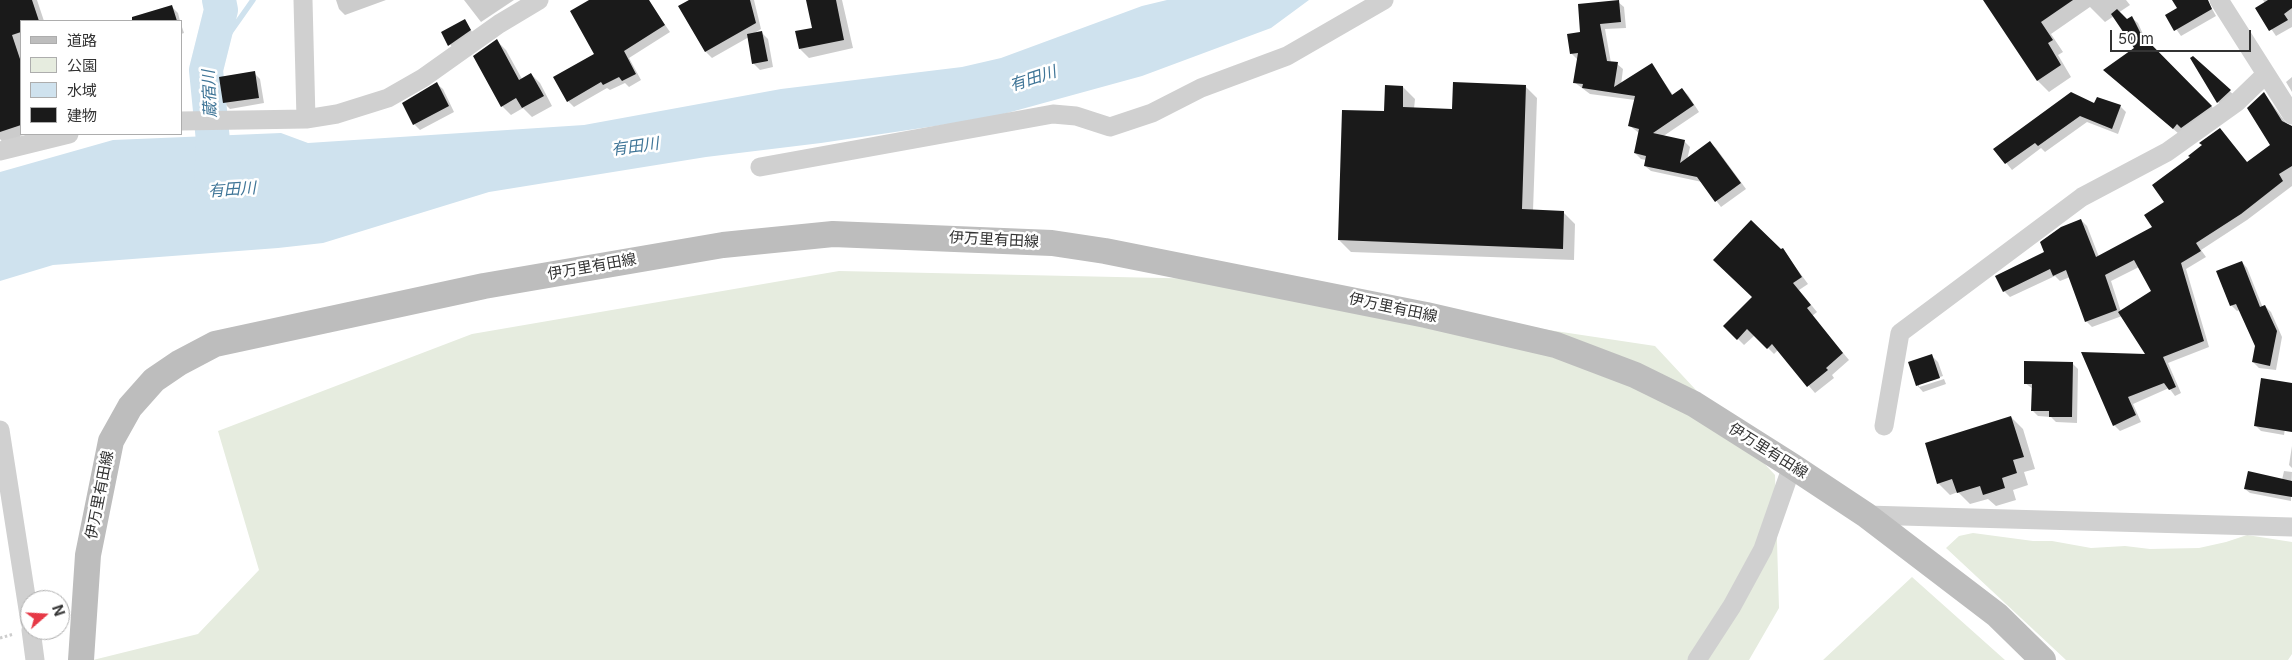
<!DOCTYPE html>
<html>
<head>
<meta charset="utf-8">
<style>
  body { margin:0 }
  #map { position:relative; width:2292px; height:660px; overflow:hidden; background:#fff; font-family:Inter,"Noto Sans JP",sans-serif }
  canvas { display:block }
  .legend { position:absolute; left:20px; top:20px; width:162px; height:115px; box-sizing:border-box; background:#fff; border:1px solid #adadad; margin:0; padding:6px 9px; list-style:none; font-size:15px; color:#333 }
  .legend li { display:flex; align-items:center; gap:10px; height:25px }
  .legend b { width:25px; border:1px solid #adadad }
  .north { position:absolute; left:20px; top:590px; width:50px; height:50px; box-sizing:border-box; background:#fff; border:1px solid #adadad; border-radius:50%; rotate:71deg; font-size:14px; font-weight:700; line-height:20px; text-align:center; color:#333 }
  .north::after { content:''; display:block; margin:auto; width:18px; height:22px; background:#e63946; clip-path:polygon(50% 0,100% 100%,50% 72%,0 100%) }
  .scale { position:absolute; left:2110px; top:30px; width:141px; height:22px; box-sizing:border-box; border:2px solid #333; border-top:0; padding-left:6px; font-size:15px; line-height:18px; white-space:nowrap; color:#333; -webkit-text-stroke:4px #fff; paint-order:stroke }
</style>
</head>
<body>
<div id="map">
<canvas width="2292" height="660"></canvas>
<ul class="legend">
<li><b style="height:6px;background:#bdbdbd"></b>道路</li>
<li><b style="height:14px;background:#e6ecdf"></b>公園</li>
<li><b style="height:14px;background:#cfe2ee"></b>水域</li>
<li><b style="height:14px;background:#1a1a1a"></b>建物</li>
</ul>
<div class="north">N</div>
<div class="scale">50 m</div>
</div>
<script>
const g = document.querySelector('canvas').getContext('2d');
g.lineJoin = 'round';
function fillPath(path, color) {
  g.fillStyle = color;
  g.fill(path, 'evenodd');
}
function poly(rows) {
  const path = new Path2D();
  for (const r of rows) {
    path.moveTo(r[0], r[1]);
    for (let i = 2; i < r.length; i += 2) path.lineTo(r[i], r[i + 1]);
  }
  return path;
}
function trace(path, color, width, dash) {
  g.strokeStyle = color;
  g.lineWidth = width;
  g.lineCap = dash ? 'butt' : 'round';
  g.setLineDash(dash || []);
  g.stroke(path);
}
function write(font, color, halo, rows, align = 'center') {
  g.font = font + ' Inter,"Noto Sans JP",sans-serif';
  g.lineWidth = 5;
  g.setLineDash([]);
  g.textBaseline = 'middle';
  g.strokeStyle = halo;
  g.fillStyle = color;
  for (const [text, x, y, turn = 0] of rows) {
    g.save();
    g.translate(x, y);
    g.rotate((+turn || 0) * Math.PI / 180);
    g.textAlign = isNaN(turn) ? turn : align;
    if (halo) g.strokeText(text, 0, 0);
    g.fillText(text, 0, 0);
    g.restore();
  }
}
fillPath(poly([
  [839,271,1209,279,1655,346,1775,475,1779,608,1749,660,93,660,198,634,259,570,218,431,472,334],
  [1973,533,2033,541,2052,541,2091,548,2125,546,2150,549,2199,548,2226,542,2247,535,2292,542,2292,654,2288,660,2066,660,1946,548,1959,536],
  [1912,577,2005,660,1823,660]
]), '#e6ecdf');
fillPath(poly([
  [1167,0,1309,0,1271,28,1142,76,989,118,821,143,706,157,489,192,323,243,278,248,53,265,0,281,0,172,113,140,281,133,308,143,584,125,781,89,962,67,1001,58,1142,6]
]), '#cfe2ee');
fillPath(poly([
  [0,0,37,0,44,21,21,21,21,134,27,134,20,136,21,140,5,145,0,139],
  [336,0,386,0,345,15,339,9],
  [464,0,514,0,481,22],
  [591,0,648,0,670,32,629,58,641,80,629,87,625,83,610,90,607,88,574,107,568,101,596,55],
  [689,0,754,0,761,29,753,34,762,33,768,39,773,67,760,70,754,64,749,37,712,58,706,52,680,7],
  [807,0,842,0,853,48,809,58,800,49,813,29],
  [1984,0,2126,0,2130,5,2118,13,2126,21,2132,18,2138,23,2146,41,2217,112,2179,134,2111,75,2136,49,2114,16,2105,22,2090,7,2051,34,2063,52,2058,55,2071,77,2049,92,2038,81],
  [2174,0,2207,0,2216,16,2181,36,2167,16,2179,9],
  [2263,0,2292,0,2292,27,2276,36,2257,8,2265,3],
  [1618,2,1624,7,1626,28,1605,29,1611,63,1617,64,1623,69,1621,85,1652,65,1673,95,1682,89,1688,95,1699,112,1662,137,1684,141,1690,147,1687,160,1710,143,1716,148,1746,189,1721,207,1702,182,1651,171,1645,166,1646,160,1641,159,1635,153,1639,133,1630,126,1635,100,1590,94,1574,82,1578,60,1571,53,1582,33],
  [172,7,178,13,180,21,128,21],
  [464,21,476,37,455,51,442,33],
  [181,24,184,33,181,34],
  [497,41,506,50,522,79,531,74,540,83,552,106,532,117,523,108,511,115,502,106],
  [2193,57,2236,97,2224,108,2218,102],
  [254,73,260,79,264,103,230,109,224,103],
  [2292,77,2292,92,2286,82],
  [437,84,443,89,454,112,420,130,414,124],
  [1525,86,1537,98,1533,211,1563,212,1575,224,1574,260,1351,252,1339,240,1385,112,1403,87,1415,99,1414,109,1454,110],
  [2264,93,2292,131,2292,186,2247,220,2201,250,2206,257,2186,269,2209,347,2168,363,2181,393,2175,396,2169,388,2133,404,2141,422,2120,431,2114,425,2148,355,2122,316,2092,327,2086,321,2070,277,2060,281,2055,276,2010,297,2004,291,2081,220,2087,226,2099,257,2154,227,2272,145],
  [2139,267,2152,291,2121,312,2111,281],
  [2095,105,2120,106,2126,112,2118,134,2087,122,2045,152,2041,148,2012,170,1995,149],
  [1783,250,1808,284,1799,290,1817,312,1812,316,1849,360,1832,375,1834,378,1815,393,1778,350,1774,354,1755,335,1744,345,1725,326,1754,298],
  [2242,262,2247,268,2263,308,2265,306,2271,312,2282,337,2276,370,2259,368,2253,362,2256,346,2240,310,2237,311,2231,305],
  [1932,356,1938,362,1943,376,1919,384,1919,387,1944,379,1946,384,1923,392,1917,385],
  [2072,363,2078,369,2077,423,2056,422,2051,417,2038,416,2032,410,2033,389,2025,383],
  [2290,398,2284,435,2261,431,2255,425],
  [2011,417,2023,429,2035,469,2024,472,2028,485,2013,490,2016,500,1996,506,1988,499,1970,504,1958,492,1950,495,1938,483],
  [2292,446,2292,468,2289,465],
  [2284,471,2292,472,2291,501,2250,493,2245,489,2282,480]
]), '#0003');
trace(poly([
  [222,142,218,138,210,61,253,0]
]), '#cfe2ee', 5.5);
trace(poly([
  [211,182,213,141,206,70,221,10,219,0]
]), '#cfe2ee', 34);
fillPath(poly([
  [0,0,32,0,39,21,21,21,21,32,12,35,21,62,21,125,0,132],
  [589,0,649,0,665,25,624,51,636,74,622,81,619,77,603,85,601,82,567,102,553,77,594,54,570,11],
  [689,0,750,0,756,23,705,52,678,6],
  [806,0,836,0,844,40,799,49,795,31,812,28],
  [1619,0,1621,22,1600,24,1607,61,1618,62,1614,87,1652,63,1672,95,1682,88,1694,105,1653,133,1685,140,1680,163,1710,141,1741,183,1715,202,1697,177,1644,166,1646,156,1634,153,1639,129,1628,126,1635,96,1582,88,1583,84,1573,83,1578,53,1570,54,1567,34,1580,32,1578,4],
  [1983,0,2073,0,2041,22,2053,40,2048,43,2061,65,2037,81],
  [2172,0,2208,0,2212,9,2174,31,2165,15,2177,8],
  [2268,0,2292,0,2292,8,2284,14,2288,20,2269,31,2255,8],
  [172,5,177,21,132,21,132,17],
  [2117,9,2127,19,2132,16,2141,34,2212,106,2181,128,2177,124,2173,129,2103,70,2134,48,2111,14],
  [465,19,471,30,448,46,441,32],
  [762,31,768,61,752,64,747,34],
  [497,39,519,80,531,73,544,96,522,108,516,98,501,107,473,56],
  [2193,56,2231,90,2217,103,2190,58],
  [255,71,259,98,223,103,219,77],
  [437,82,449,106,413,125,402,103],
  [1453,82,1526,85,1522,209,1564,211,1563,249,1338,240,1342,110,1384,111,1385,85,1403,86,1403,107,1452,109],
  [2071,92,2094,103,2097,97,2121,105,2112,129,2080,116,2038,146,2035,143,2005,164,1993,149],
  [2264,92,2282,121,2292,126,2292,166,2279,174,2283,181,2241,214,2196,243,2201,251,2181,263,2204,341,2163,357,2176,387,2169,390,2164,383,2128,397,2136,415,2113,426,2081,352,2145,354,2118,312,2151,291,2134,260,2105,275,2117,310,2085,322,2066,270,2053,276,2050,269,2003,292,1995,276,2044,252,2040,242,2061,227,2081,219,2096,257,2152,227,2144,215,2164,202,2152,185,2190,157,2188,156,2202,145,2199,143,2220,128,2247,162,2270,145,2247,108],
  [1751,220,1781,249,1783,248,1802,277,1793,283,1811,305,1807,308,1843,353,1826,368,1828,370,1807,387,1772,344,1767,349,1747,329,1737,340,1723,326,1752,297,1713,260],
  [2242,261,2260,307,2265,305,2277,331,2270,366,2252,362,2255,346,2236,304,2230,306,2216,271],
  [1932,354,1940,378,1916,386,1908,362],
  [2024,361,2073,362,2072,417,2049,417,2049,411,2031,411,2032,384,2024,384],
  [2261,378,2292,383,2292,432,2254,426],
  [2011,416,2024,457,2013,460,2017,473,2002,478,2005,488,1983,495,1980,486,1957,493,1952,479,1937,484,1925,443],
  [2248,471,2292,481,2292,497,2244,489]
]), '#1a1a1a');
trace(poly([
  [0,638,14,634]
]), '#cdcdcd', 3, [2.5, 2.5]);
trace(poly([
  [303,0,306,119],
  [2219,0,2292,115],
  [181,121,306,119,337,114,388,98,423,78,499,24,539,0],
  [0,151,69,134],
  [760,167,1053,114,1076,116,1110,127,1152,113,1201,88,1287,56,1384,0],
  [1884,426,1900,333,2082,197,2167,152,2237,102,2266,74],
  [0,430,30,622],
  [1866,515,2292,527],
  [31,630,35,660],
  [1697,660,1732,606,1763,549,1792,466]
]), '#d0d0d0', 19);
trace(poly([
  [81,660,88,555,111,441,130,407,154,380,179,363,215,344,484,286,723,245,833,234,1052,243,1105,251,1426,315,1556,345,1635,375,1694,404,1792,466,1866,515,1997,615,2043,660]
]), '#bdbdbd', 26);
write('15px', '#333', '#fff', [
  ["伊万里有田線",994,240,3],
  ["伊万里有田線",592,267,-10],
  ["伊万里有田線",1393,308,12],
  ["伊万里有田線",1768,451,32],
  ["伊万里有田線",100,495,-79]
]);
write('italic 16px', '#3f7597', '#fff', [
  ["有田川",1033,79,-18],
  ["蔵宿川",210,94,-93],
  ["有田川",635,147,-8],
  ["有田川",232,190,-4]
]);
</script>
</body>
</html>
